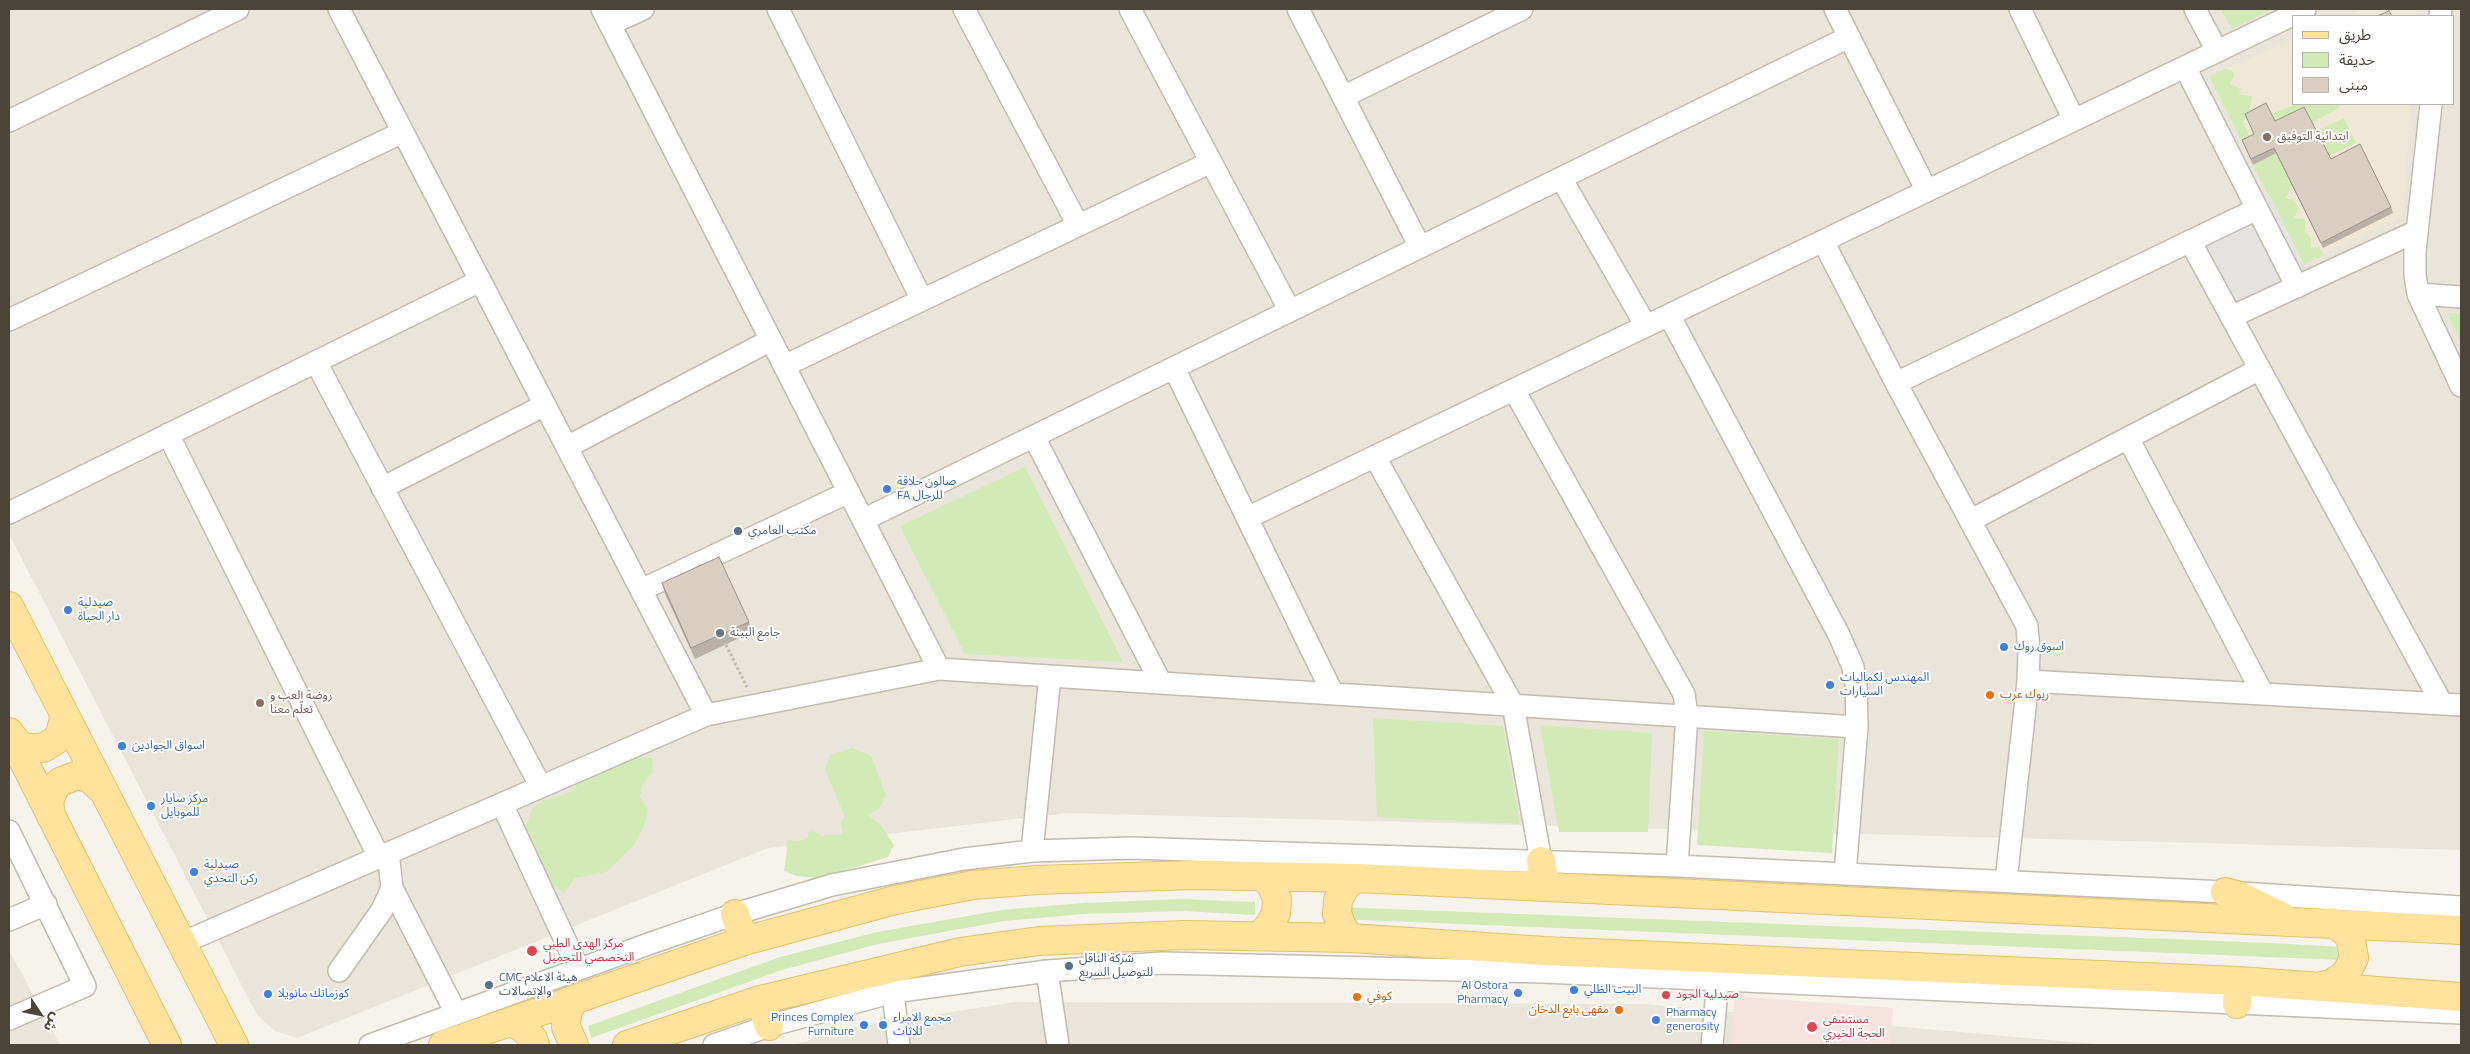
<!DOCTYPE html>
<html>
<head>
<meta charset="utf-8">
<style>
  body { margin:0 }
  #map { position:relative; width:2470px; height:1054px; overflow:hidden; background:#f6f3ec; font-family:"Titillium Web","Noto Sans Arabic",sans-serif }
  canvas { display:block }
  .frame { position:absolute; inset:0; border:10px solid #4b4439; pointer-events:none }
  .legend { position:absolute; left:2292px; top:15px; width:162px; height:90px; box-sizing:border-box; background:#fff; border:1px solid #b7b4b0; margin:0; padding:6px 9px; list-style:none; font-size:15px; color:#4b4439 }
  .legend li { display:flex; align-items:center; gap:10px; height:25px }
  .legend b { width:25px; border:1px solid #b7b4b0 }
  .north { position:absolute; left:15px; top:989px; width:50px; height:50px; -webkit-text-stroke:4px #fff; paint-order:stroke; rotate:124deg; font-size:14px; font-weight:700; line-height:20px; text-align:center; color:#4b4439 }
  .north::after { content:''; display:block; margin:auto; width:18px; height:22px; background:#4b4439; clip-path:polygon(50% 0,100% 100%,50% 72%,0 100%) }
</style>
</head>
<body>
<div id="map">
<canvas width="2470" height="1054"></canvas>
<div class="frame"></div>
<ul class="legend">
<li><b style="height:6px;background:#ffe39c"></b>طريق</li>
<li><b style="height:14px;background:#d2eab5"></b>حديقة</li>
<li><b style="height:14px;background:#d8cfc1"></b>مبنى</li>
</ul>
<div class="north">ش</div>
</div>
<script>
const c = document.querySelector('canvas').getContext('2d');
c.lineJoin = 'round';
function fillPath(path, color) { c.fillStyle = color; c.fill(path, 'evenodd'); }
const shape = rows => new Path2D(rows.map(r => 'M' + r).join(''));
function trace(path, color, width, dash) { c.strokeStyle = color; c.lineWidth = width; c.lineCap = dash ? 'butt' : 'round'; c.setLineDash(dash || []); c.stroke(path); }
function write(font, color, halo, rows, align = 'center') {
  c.font = font + ' "Titillium Web","Noto Sans Arabic",sans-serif'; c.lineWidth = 4; c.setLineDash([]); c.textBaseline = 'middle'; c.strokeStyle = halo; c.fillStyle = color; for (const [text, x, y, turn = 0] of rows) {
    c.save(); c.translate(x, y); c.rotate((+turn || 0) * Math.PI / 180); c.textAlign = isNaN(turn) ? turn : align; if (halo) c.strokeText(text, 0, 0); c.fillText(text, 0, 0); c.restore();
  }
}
const residential = shape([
  [9,9,2461,9,2461,850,1067,813,768,848,297,1038,275,1031,257,1015,9,534],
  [2294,16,2454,16,2454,104,2294,104],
  [9,950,60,1045,9,1045],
  [1015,1002,1643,1004,2107,1045,793,1045,851,1028]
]);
const education = shape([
  [2362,9,2417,9,2416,16,2345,16],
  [2294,39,2294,104,2411,104,2403,216,2304,264,2209,76]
]);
const medical = shape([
  [1735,996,1893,1008,1890,1045,1731,1045]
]);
const green = shape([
  [2221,9,2272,9,2232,29],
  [2225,69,2231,70,2234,75,2230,84,2241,89,2239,95,2252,96,2249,110,2243,122,2251,139,2244,146,2209,76],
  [2297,104,2338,104,2340,108,2311,123,2277,127,2271,114],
  [2344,118,2356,143,2298,171,2316,131],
  [2276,153,2292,185,2286,198,2293,200,2299,208,2294,218,2305,219,2305,232,2311,238,2311,247,2319,248,2324,255,2304,264,2253,165],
  [2447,313,2461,314,2461,342],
  [1025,467,1123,662,965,654,900,526],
  [1373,718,1503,726,1520,824,1377,817],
  [1540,725,1652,733,1648,832,1559,832],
  [1704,731,1839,739,1832,853,1697,845],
  [852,748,871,756,886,795,879,809,867,815,880,824,894,845,888,857,820,878,797,876,784,871,787,851,786,843,789,840,799,841,808,839,808,833,812,831,823,836,843,834,841,822,845,816,825,770,830,755],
  [638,757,652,757,653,771,642,786,640,797,648,810,644,827,634,845,606,872,575,878,564,893,552,884,526,827,532,808,543,801,571,792,578,782,621,762],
  [1183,899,1255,902,1255,915,1184,911,1084,914,1004,921,878,944,782,970,591,1038,588,1026,780,957,877,932,1002,910,1084,903],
  [1338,907,2271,943,2344,947,2343,960,1337,919]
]);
const parking = shape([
  [2269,194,2313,282,2226,324,2178,239]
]);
const path = shape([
  [726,645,747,687]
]);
const minor = shape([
  [339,9,706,715],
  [602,9,939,669],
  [778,9,922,300],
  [964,9,1078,225],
  [1130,9,1290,311],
  [1298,9,1420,247],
  [1835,9,1927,191],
  [2020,9,2074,120],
  [2195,9,2217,51],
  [2440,16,2441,9],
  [610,24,643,9],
  [2185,67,2297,287],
  [1343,97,1522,9],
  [2431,104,2415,251,2415,275,2418,294,2461,386],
  [9,121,238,9],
  [1561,178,1646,326],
  [1823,241,1896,383,2027,626,2029,652,2028,681,2006,881],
  [2190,241,2442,704],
  [2418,294,2461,297],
  [1669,315,1839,635,1853,667,1856,684,1857,727,1845,874],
  [2231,317,2417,231],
  [9,320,403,132],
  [316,362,541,787],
  [784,366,1211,162],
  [1174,368,1333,694],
  [1896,383,2257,209],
  [1514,390,1684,694,1687,715,1677,866],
  [168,434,379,857],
  [1034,437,1161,683],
  [2128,438,2263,694],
  [567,447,771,340],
  [1375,457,1513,705,1541,861],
  [382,488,545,405],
  [9,513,480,281],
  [1247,518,2305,9],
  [863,520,1849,37],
  [1971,520,2260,369],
  [641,590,849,492],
  [2028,681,2461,705],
  [502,804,578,968],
  [9,831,85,986,9,1019],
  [1032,851,1050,676],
  [392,888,456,1013],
  [9,920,46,904],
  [182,943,706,715,939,669,1857,727],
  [339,971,382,910,392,888,388,853],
  [1047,971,1058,1045],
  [893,992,899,1045],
  [370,1045,654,942,735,914,832,885,964,859,1032,851,1131,848,1677,866,2225,892,2461,907],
  [714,1045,769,1026,893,992,1047,971,1162,963,1543,972,2461,1013],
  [1712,1045,1718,980]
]);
const major = shape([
  [9,606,234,1045],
  [9,732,167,1045],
  [10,734,20,745,27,748,43,748,56,740,60,734,64,719,63,712],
  [51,816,49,801,55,787,60,782,75,776,82,776,90,779,101,789],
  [1541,861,1545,886],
  [2225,892,2240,896,2283,917],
  [735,914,744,941],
  [1260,935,1270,925,1276,913,1277,899,1272,886,1262,876],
  [1351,938,1342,927,1337,914,1338,900,1345,887,1355,878],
  [2322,986,2331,984,2346,974,2354,958,2351,940,2346,932,2331,922],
  [574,1000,567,1013,566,1027,574,1045],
  [760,1000,769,1026],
  [2237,1004,2238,981],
  [511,1022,523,1028,533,1039,535,1045],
  [443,1045,744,941,895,900,973,885,1037,880,1193,875,1355,878,2461,930],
  [627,1045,760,1000,960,952,1039,941,1184,935,1351,938,1544,951,2238,981,2461,997]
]);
const wall = shape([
  [2245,114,2275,121,2331,159,2391,207,2393,213,2323,248,2276,153,2253,165,2242,140,2254,134],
  [662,583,749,622,752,632,695,659,665,594]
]);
const building = shape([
  [2389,11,2392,16,2377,16,2389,11],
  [2266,103,2275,121,2304,107,2331,159,2360,144,2391,207,2321,243,2274,148,2251,159,2242,140,2254,134,2245,114,2266,103],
  [719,557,749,622,691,648,662,583,719,557]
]);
const markers = [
  [2267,137,5,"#8d6e63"],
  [887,489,5,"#3f7fe0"],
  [738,531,5,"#5c6f8a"],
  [68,610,5,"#3f7fe0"],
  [720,633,5,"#6b7280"],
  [2004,647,5,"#3f7fe0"],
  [1830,685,5,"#3f7fe0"],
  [1990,695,5,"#e8710a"],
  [260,703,5,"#8d6e63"],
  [122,746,5,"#3f7fe0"],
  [151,806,5,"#3f7fe0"],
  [194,872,5,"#3f7fe0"],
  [532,951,6,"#e0444e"],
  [1069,966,5,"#5c6f8a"],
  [489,985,5,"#5c6f8a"],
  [1574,990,5,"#3f7fe0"],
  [1518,993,5,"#3f7fe0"],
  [268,994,5,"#3f7fe0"],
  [1666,995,5,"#e0444e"],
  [1357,997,5,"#e8710a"],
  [1619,1010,5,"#e8710a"],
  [1656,1020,5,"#3f7fe0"],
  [864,1025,5,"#3f7fe0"],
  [883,1025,5,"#3f7fe0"],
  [1812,1027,6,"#e0444e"]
];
const educationNames = [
  ["ابتدائية التوفيق",2277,137],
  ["روضة إلعب و",270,696],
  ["تعلّم معنا",270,710]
];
const shopNames = [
  ["صالون حلاقة",897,482],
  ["FA للرجال",897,496],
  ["صيدلية",78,603],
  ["دار الحياة",78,617],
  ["اسوق روك",2014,647],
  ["المهندس لكماليات",1840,678],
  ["السيارات",1840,692],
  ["اسواق الجوادين",132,746],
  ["مركز سايار",161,799],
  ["للموبايل",161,813],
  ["صيدلية",204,865],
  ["ركن التحدي",204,879],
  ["Al Ostora",1508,986,"right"],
  ["Pharmacy",1508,1000,"right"],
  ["البيت الظلي",1584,990],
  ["كوزماتك مانويلا",278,994],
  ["Pharmacy",1666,1013],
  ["generosity",1666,1027],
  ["Princes Complex",854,1018,"right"],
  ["Furniture",854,1032,"right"],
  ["مجمع الامراء",893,1018],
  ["للاثاث",893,1032]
];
const serviceNames = [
  ["مكتب العامري",748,531],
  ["شركة الناقل",1079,959],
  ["للتوصيل السريع",1079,973],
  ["CMC هيئة الاعلام",499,978],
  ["والإتصالات",499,992]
];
const worshipNames = [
  ["جامع البينة",730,633]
];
const foodNames = [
  ["ريوك عرب",2000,695],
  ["كوفي",1367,997],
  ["مقهى بايع الدخان",1609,1010,"right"]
];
const healthNames = [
  ["مركز الهدى الطبي",543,944],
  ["التخصصي للتجميل",543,958],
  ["صيدليه الجود",1676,995],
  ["مستشفى",1823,1020],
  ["الحجة الخيري",1823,1034]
];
fillPath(residential, '#eae5da');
fillPath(education, '#efe8d6');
fillPath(medical, '#f6e3e0');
fillPath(green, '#d2eab5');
fillPath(parking, '#e5e3e0');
trace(minor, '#c2bbae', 24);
trace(major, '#e6c16a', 30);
trace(path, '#c4b79f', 3, [2.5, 2.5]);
trace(minor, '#fff', 21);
trace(major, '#ffe39c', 28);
fillPath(wall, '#bab2a6');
fillPath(building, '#d8cfc1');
trace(building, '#979187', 1);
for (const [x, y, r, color] of markers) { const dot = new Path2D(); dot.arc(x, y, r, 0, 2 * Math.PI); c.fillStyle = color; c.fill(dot); trace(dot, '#fff', 2); }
write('12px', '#785e54', '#fff', educationNames, 'left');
write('12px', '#366cbe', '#fff', shopNames, 'left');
write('12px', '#4e5e75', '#fff', serviceNames, 'left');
write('12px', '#5b616d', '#fff', worshipNames, 'left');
write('12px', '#c56008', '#fff', foodNames, 'left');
write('12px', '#be3a42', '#fff', healthNames, 'left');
</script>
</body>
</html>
